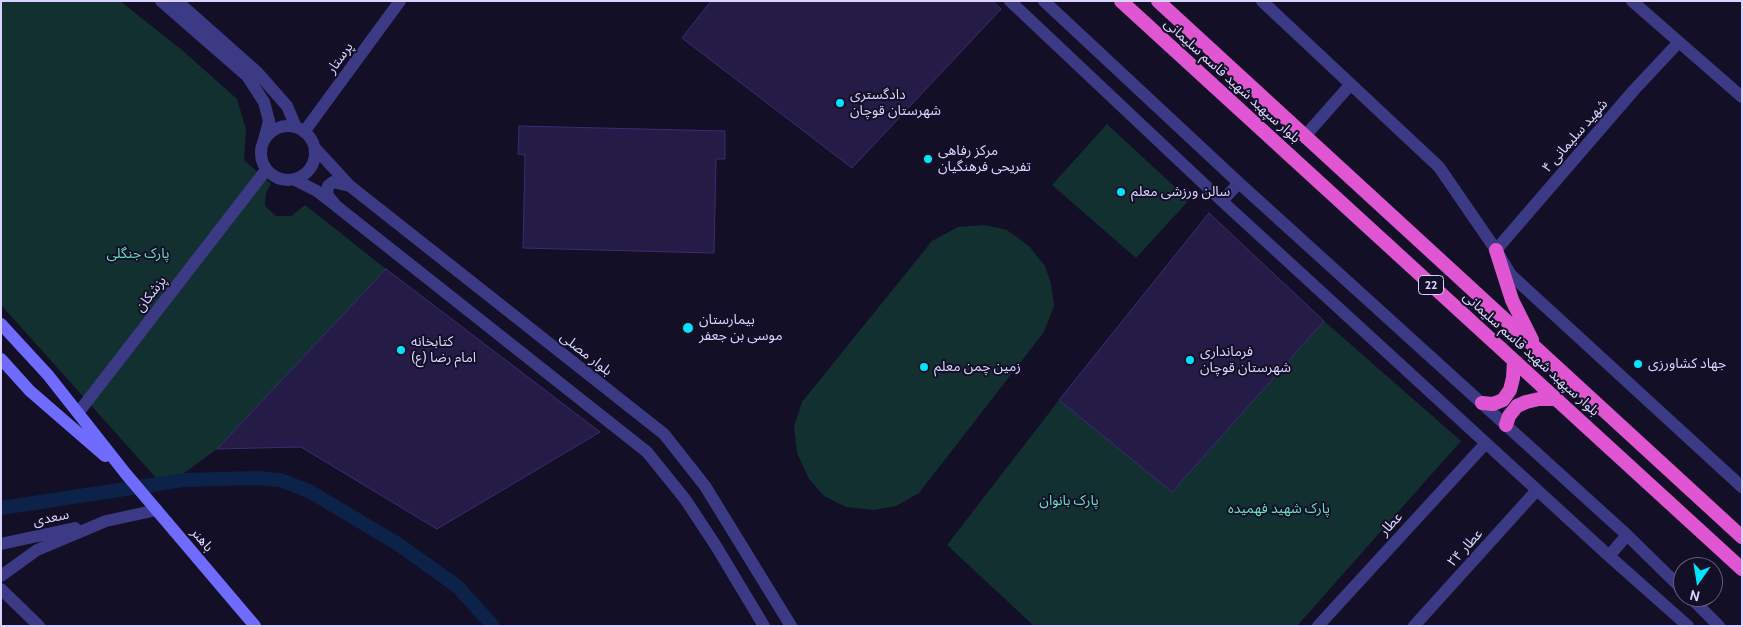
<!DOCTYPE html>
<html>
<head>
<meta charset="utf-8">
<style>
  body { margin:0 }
  #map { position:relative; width:1743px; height:627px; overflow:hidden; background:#130f26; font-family:Cabin,sans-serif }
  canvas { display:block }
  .frame { position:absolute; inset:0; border:2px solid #d9d4ff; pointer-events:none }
  .north { position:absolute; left:1673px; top:557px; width:50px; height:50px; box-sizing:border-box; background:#130f26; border:1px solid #625e7d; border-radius:50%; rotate:193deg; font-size:14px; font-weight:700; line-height:20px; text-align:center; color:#d9d4ff }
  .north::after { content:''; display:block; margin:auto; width:18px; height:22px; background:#00e5ff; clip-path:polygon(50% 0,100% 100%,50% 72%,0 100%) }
</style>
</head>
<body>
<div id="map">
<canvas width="1743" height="627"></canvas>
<div class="frame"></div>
<div class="north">N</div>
</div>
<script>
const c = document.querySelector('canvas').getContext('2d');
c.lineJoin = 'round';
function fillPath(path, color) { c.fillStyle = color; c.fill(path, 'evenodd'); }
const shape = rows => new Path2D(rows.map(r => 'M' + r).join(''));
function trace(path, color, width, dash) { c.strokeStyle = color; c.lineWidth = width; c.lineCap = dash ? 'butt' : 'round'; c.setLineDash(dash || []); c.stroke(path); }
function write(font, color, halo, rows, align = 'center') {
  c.font = font + ' Cabin,"Noto Sans Arabic",sans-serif'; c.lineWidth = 4; c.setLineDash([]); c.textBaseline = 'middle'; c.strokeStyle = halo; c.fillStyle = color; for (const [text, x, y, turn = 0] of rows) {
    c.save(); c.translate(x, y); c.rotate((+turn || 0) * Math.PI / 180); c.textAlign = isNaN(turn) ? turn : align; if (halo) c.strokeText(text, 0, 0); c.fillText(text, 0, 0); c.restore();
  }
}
const green = shape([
  [1,1,120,1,182,50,237,99,246,129,244,160,271,184,266,193,265,206,276,216,291,216,305,205,386,269,217,449,183,474,158,480,1,305],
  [1107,124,1189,200,1136,258,1052,185],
  [985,225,1007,230,1029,246,1045,266,1051,284,1054,306,1044,332,919,493,896,506,874,510,846,507,824,496,809,479,797,453,794,427,802,402,932,241,958,227],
  [1324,321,1461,441,1297,626,1034,626,947,545,1059,400,1172,492]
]);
const canal = shape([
  [1,508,184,480,257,478,280,480,309,491,398,544,457,586,493,626]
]);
const building = shape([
  [711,1,992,1,1001,9,852,168,682,38,711,1],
  [519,126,725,131,725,159,716,159,714,253,523,248,525,155,518,154,519,126],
  [1209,213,1324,321,1172,492,1059,400,1209,213],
  [386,269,600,432,437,529,301,447,217,449,386,269]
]);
const minor = shape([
  [1010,1,1222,201,1609,556,1688,626],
  [1044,1,1239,183,1627,535,1683,590],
  [1262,1,1439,167,1496,250,1511,275,1742,487],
  [1632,1,1742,97],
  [1305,136,1351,84],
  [1222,201,1239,183],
  [1496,250,1634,90,1679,42],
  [78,413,266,170],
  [1,544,75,528],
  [1609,556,1627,535],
  [1,576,37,550,106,521,157,510],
  [1,589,39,626],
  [1690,597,1719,626],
  [1318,626,1486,443],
  [1414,626,1537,490]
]);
const tertiary = shape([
  [161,1,247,76,264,102,269,121,264,140],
  [177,1,257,72,287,106,296,127],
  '261 153a27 27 0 1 1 54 0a27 27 0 1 1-54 0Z',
  [304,132,400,1],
  [315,148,350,186,664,434,705,486,791,626],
  [295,180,317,191,335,205,647,452,685,499,716,546,764,626],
  [334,203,327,195,328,186,333,182,350,186]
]);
const secondary = shape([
  [1,324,48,375,126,474,255,626],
  [1,359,30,391,105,456]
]);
const trunk = shape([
  [1121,1,1742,569],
  [1158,1,1742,537],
  [1496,250,1512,300,1532,340],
  [1482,403,1493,404,1503,400,1510,390,1513,378,1514,361],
  [1506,425,1509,416,1517,406,1526,402,1539,399,1557,399]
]);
const markers = [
  [840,103,5,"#00e5ff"],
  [928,159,5,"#00e5ff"],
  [1121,192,5,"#00e5ff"],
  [688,328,6,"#00e5ff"],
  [401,350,5,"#00e5ff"],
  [1190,360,5,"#00e5ff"],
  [1638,364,5,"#00e5ff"],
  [924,367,5,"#00e5ff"]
];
const shields = [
  [1431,285,25]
];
const shieldNames = [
  ["22",1431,285]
];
const streetNames = [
  ["پرستار",340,58,-54],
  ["بلوار سپهبد شهید قاسم سلیمانی",1232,81,42],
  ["شهید سلیمانی ۴",1575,136,-49],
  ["پزشکان",151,294,-52],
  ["بلوار مصلی",586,354,38],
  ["بلوار سپهبد شهید قاسم سلیمانی",1531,354,42],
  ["سعدی",51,518,-12],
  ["عطار",1391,524,-47],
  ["باهنر",202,540,50],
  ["عطار ۲۴",1465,548,-48]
];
const poiNames = [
  ["دادگستری",850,95],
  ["شهرستان قوچان",850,111],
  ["مرکز رفاهی",938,151],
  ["تفریحی فرهنگیان",938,167],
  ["سالن ورزشی معلم",1131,192],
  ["بیمارستان",699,320],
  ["موسی بن جعفر",699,336],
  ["کتابخانه",411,342],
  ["امام رضا (ع)",411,358],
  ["فرمانداری",1200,352],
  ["شهرستان قوچان",1200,368],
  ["جهاد کشاورزی",1648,364],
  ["زمین چمن معلم",934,367]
];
const parkNames = [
  ["پارک جنگلی",138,254],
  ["پارک بانوان",1069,501],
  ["پارک شهید فهمیده",1279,509]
];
fillPath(green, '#12302f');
trace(canal, '#0c2248', 14);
fillPath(building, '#241b47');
trace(building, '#3b2d73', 1);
trace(minor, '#3d3a85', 12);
trace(tertiary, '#3d3a85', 12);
trace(secondary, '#6f6bff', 12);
trace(trunk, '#e055d1', 14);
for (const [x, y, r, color] of markers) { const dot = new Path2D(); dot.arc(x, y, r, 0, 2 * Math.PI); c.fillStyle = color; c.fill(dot); trace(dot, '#130f26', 2); }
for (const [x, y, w] of shields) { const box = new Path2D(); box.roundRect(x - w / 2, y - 9.5, w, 19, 4); c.fillStyle = '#130f26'; c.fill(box); trace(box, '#d9d4ff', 1); }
write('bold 12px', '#d9d4ff', null, shieldNames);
write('14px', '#d9d4ff', '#130f26', streetNames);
write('14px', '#d9d4ff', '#130f26', poiNames, 'left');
write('14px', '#5fe0c0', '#130f26', parkNames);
</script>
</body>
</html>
